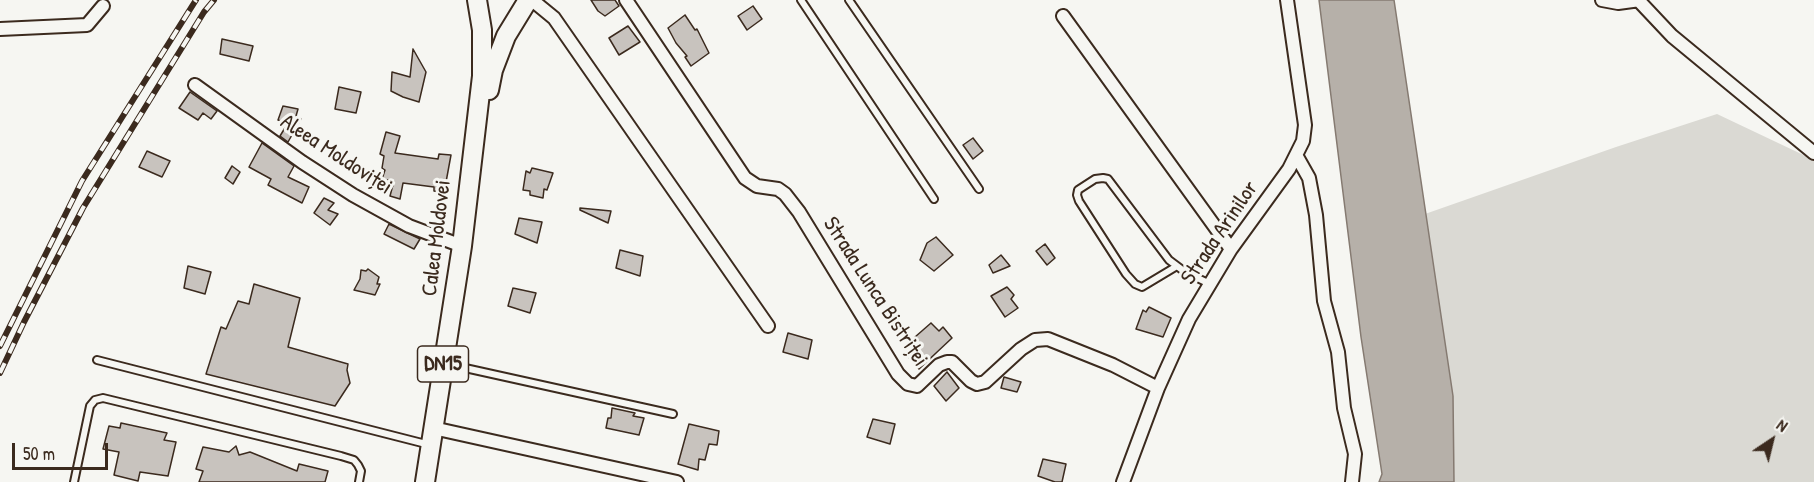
<!DOCTYPE html>
<html>
<head>
<meta charset="utf-8">
<style>
  body { margin:0 }
  #map { position:relative; width:1814px; height:482px; overflow:hidden; background:#f6f6f2; font-family:"Patrick Hand",sans-serif }
  canvas { display:block }
  .north { position:absolute; left:1742px; top:410px; width:60px; height:60px; -webkit-text-stroke:4px #f6f6f2; paint-order:stroke; rotate:35deg; font-size:16px; font-weight:700; line-height:24px; text-align:center; color:#3b2a1e }
  .north::after { content:''; display:block; margin:auto; width:21px; height:27px; background:#3b2a1e; clip-path:polygon(50% 0,100% 100%,50% 72%,0 100%) }
  .scale { position:absolute; left:12px; top:443px; width:96px; height:27px; box-sizing:border-box; border:3px solid #3b2a1e; border-top:0; padding-left:8px; font-size:18px; line-height:21px; white-space:nowrap; color:#3b2a1e; -webkit-text-stroke:4px #f6f6f2; paint-order:stroke }
</style>
</head>
<body>
<div id="map">
<canvas width="1814" height="482"></canvas>
<div class="north">N</div>
<div class="scale">50 m</div>
</div>
<script>
const c = document.querySelector('canvas').getContext('2d');
c.lineJoin = 'round';
function fillPath(path, color) { c.fillStyle = color; c.fill(path, 'evenodd'); }
const shape = rows => new Path2D(rows.map(r => 'M' + r).join(''));
function trace(path, color, width, dash) { c.strokeStyle = color; c.lineWidth = width; c.lineCap = dash ? 'butt' : 'round'; c.setLineDash(dash || []); c.stroke(path); }
function write(font, color, halo, rows, align = 'center') {
  c.font = font + ' "Patrick Hand",sans-serif'; c.lineWidth = 6; c.setLineDash([]); c.textBaseline = 'middle'; c.strokeStyle = halo; c.fillStyle = color; for (const [text, x, y, turn = 0] of rows) {
    c.save(); c.translate(x, y); c.rotate((+turn || 0) * Math.PI / 180); c.textAlign = isNaN(turn) ? turn : align; if (halo) c.strokeText(text, 0, 0); c.fillText(text, 0, 0); c.restore();
  }
}
const green = shape([
  [1717,114,1814,160,1814,482,1454,482,1453,396,1425,214,1616,147]
]);
const water = shape([
  [1319,0,1394,0,1453,396,1454,482,1379,482,1382,474,1361,337,1319,0]
]);
const building = shape([
  [591,0,615,0,619,6,605,16,598,11,591,0],
  [753,6,762,19,747,30,738,16,753,6],
  [685,15,695,30,697,29,709,53,691,66,685,57,687,56,676,43,668,28,685,15],
  [628,26,640,42,619,55,609,38,628,26],
  [222,39,253,46,249,61,220,54,222,39],
  [413,49,426,72,419,102,403,97,391,91,392,72,410,77,413,49],
  [339,87,361,92,356,113,335,109,339,87],
  [190,92,217,111,211,119,203,113,198,120,179,108,190,92],
  [283,106,298,109,296,116,301,119,288,142,280,136,288,123,278,120,283,106],
  [386,132,400,136,395,153,438,159,439,154,451,155,444,193,434,191,434,187,403,183,400,199,390,196,394,181,382,179,385,170,382,168,384,156,380,154,386,132],
  [973,138,983,151,973,159,963,145,973,138],
  [262,143,294,166,288,177,309,187,302,203,268,185,271,179,249,167,262,143],
  [147,151,170,161,162,177,139,167,147,151],
  [232,166,240,172,233,184,225,178,232,166],
  [532,168,553,173,547,190,544,189,543,198,530,195,530,191,523,190,526,171,530,173,532,168],
  [324,198,334,203,328,210,338,214,330,225,314,213,324,198],
  [580,208,611,211,608,223,580,210,580,208],
  [519,218,542,222,537,243,515,234,519,218],
  [389,224,420,239,414,249,384,234,389,224],
  [936,237,953,255,934,271,920,260,927,243,936,237],
  [1045,244,1055,258,1047,265,1036,251,1045,244],
  [620,250,643,256,640,276,616,268,620,250],
  [1001,255,1010,266,993,273,989,265,1001,255],
  [188,266,211,272,205,294,184,288,188,266],
  [368,269,379,277,377,284,380,284,375,295,354,290,360,279,361,270,366,271,368,269],
  [254,284,300,298,288,347,348,364,347,370,350,383,335,406,206,374,221,327,226,329,238,301,249,304,254,284],
  [1007,287,1014,295,1011,299,1018,308,1005,317,991,296,1007,287],
  [513,288,536,293,530,313,508,306,513,288],
  [1149,307,1171,318,1163,337,1136,329,1143,310,1146,312,1149,307],
  [931,323,939,331,943,327,952,338,919,369,904,352,916,340,915,337,931,323],
  [788,333,812,340,808,359,783,352,788,333],
  [947,372,959,388,946,401,934,386,947,372],
  [1004,377,1021,382,1017,392,1001,388,1004,377],
  [612,408,635,413,633,416,644,418,639,435,606,428,608,418,611,418,612,408],
  [873,419,895,424,890,444,867,437,873,419],
  [121,423,167,433,164,440,176,442,168,476,140,472,138,481,114,475,119,452,103,449,109,426,120,428,121,423],
  [689,424,719,431,717,445,709,444,705,460,699,459,698,470,678,464,689,424],
  [236,446,239,455,250,452,297,471,299,464,328,471,325,482,199,482,203,471,196,469,203,447,229,452,236,446],
  [1043,459,1066,464,1062,482,1055,482,1038,476,1043,459]
]);
const lane = shape([
  [801,0,934,199],
  [849,0,979,189],
  [1177,266,1142,287,1135,284,1126,274,1079,201,1077,195,1078,190,1095,179,1103,178,1108,179,1169,260,1185,272,1210,284],
  [97,360,430,445],
  [447,364,673,414],
  [74,482,90,406,95,400,103,398,341,456,354,460,358,465,361,471,359,482]
]);
const street = shape([
  [530,0,537,4,554,18,768,326],
  [626,0,745,178,757,186,778,189,785,194,799,212,898,374,908,384,917,386,939,365,947,362,952,362,971,381,977,384,985,382,1021,349,1035,340,1048,339,1113,365,1158,388],
  [1602,0,1618,3,1640,0],
  [1639,1,1672,36,1814,153],
  [1063,16,1231,249],
  [0,29,87,25,103,6],
  [195,85,302,162,353,195,409,226,462,246],
  [1296,155,1309,178,1316,215,1324,301,1338,352,1344,408,1355,454,1352,482],
  [433,428,677,482],
  [1123,482,1158,388,1189,319,1231,249,1289,169,1303,141,1305,125,1287,0]
]);
const primary = shape([
  [489,90,493,70,506,36,528,0],
  [425,482,462,246,482,76,482,30,477,0]
]);
const rail = shape([
  [0,346,82,181,196,0],
  [0,373,24,322,83,208,204,12,214,0]
]);
const shields = [
  [443,364,51]
];
const shieldNames = [
  ["DN15",443,364]
];
const streetNames = [
  ["Aleea Moldoviței",336,155,33],
  ["Strada Arinilor",1220,233,-56],
  ["Calea Moldovei",437,238,-83],
  ["Strada Lunca Bistriței",875,292,57]
];
fillPath(green, '#dad9d3');
fillPath(water, '#b6b0a9');
trace(water, '#857a71', 1.5);
fillPath(building, '#c8c3be');
trace(building, '#3b2a1e', 1.5);
trace(lane, '#3b2a1e', 10);
trace(street, '#3b2a1e', 16);
trace(primary, '#3b2a1e', 22);
trace(lane, '#f6f6f2', 6);
trace(street, '#f6f6f2', 12);
trace(primary, '#f6f6f2', 18);
trace(rail, '#3b2a1e', 6);
trace(rail, '#f6f6f2', 4, [11]);
for (const [x, y, w] of shields) { const box = new Path2D(); box.roundRect(x - w / 2, y - 18, w, 36, 4.5); c.fillStyle = '#f6f6f2'; c.fill(box); trace(box, '#3b2a1e', 1.5); }
write('bold 21px', '#3b2a1e', null, shieldNames);
write('22px', '#3b2a1e', '#f6f6f2', streetNames);
</script>
</body>
</html>
